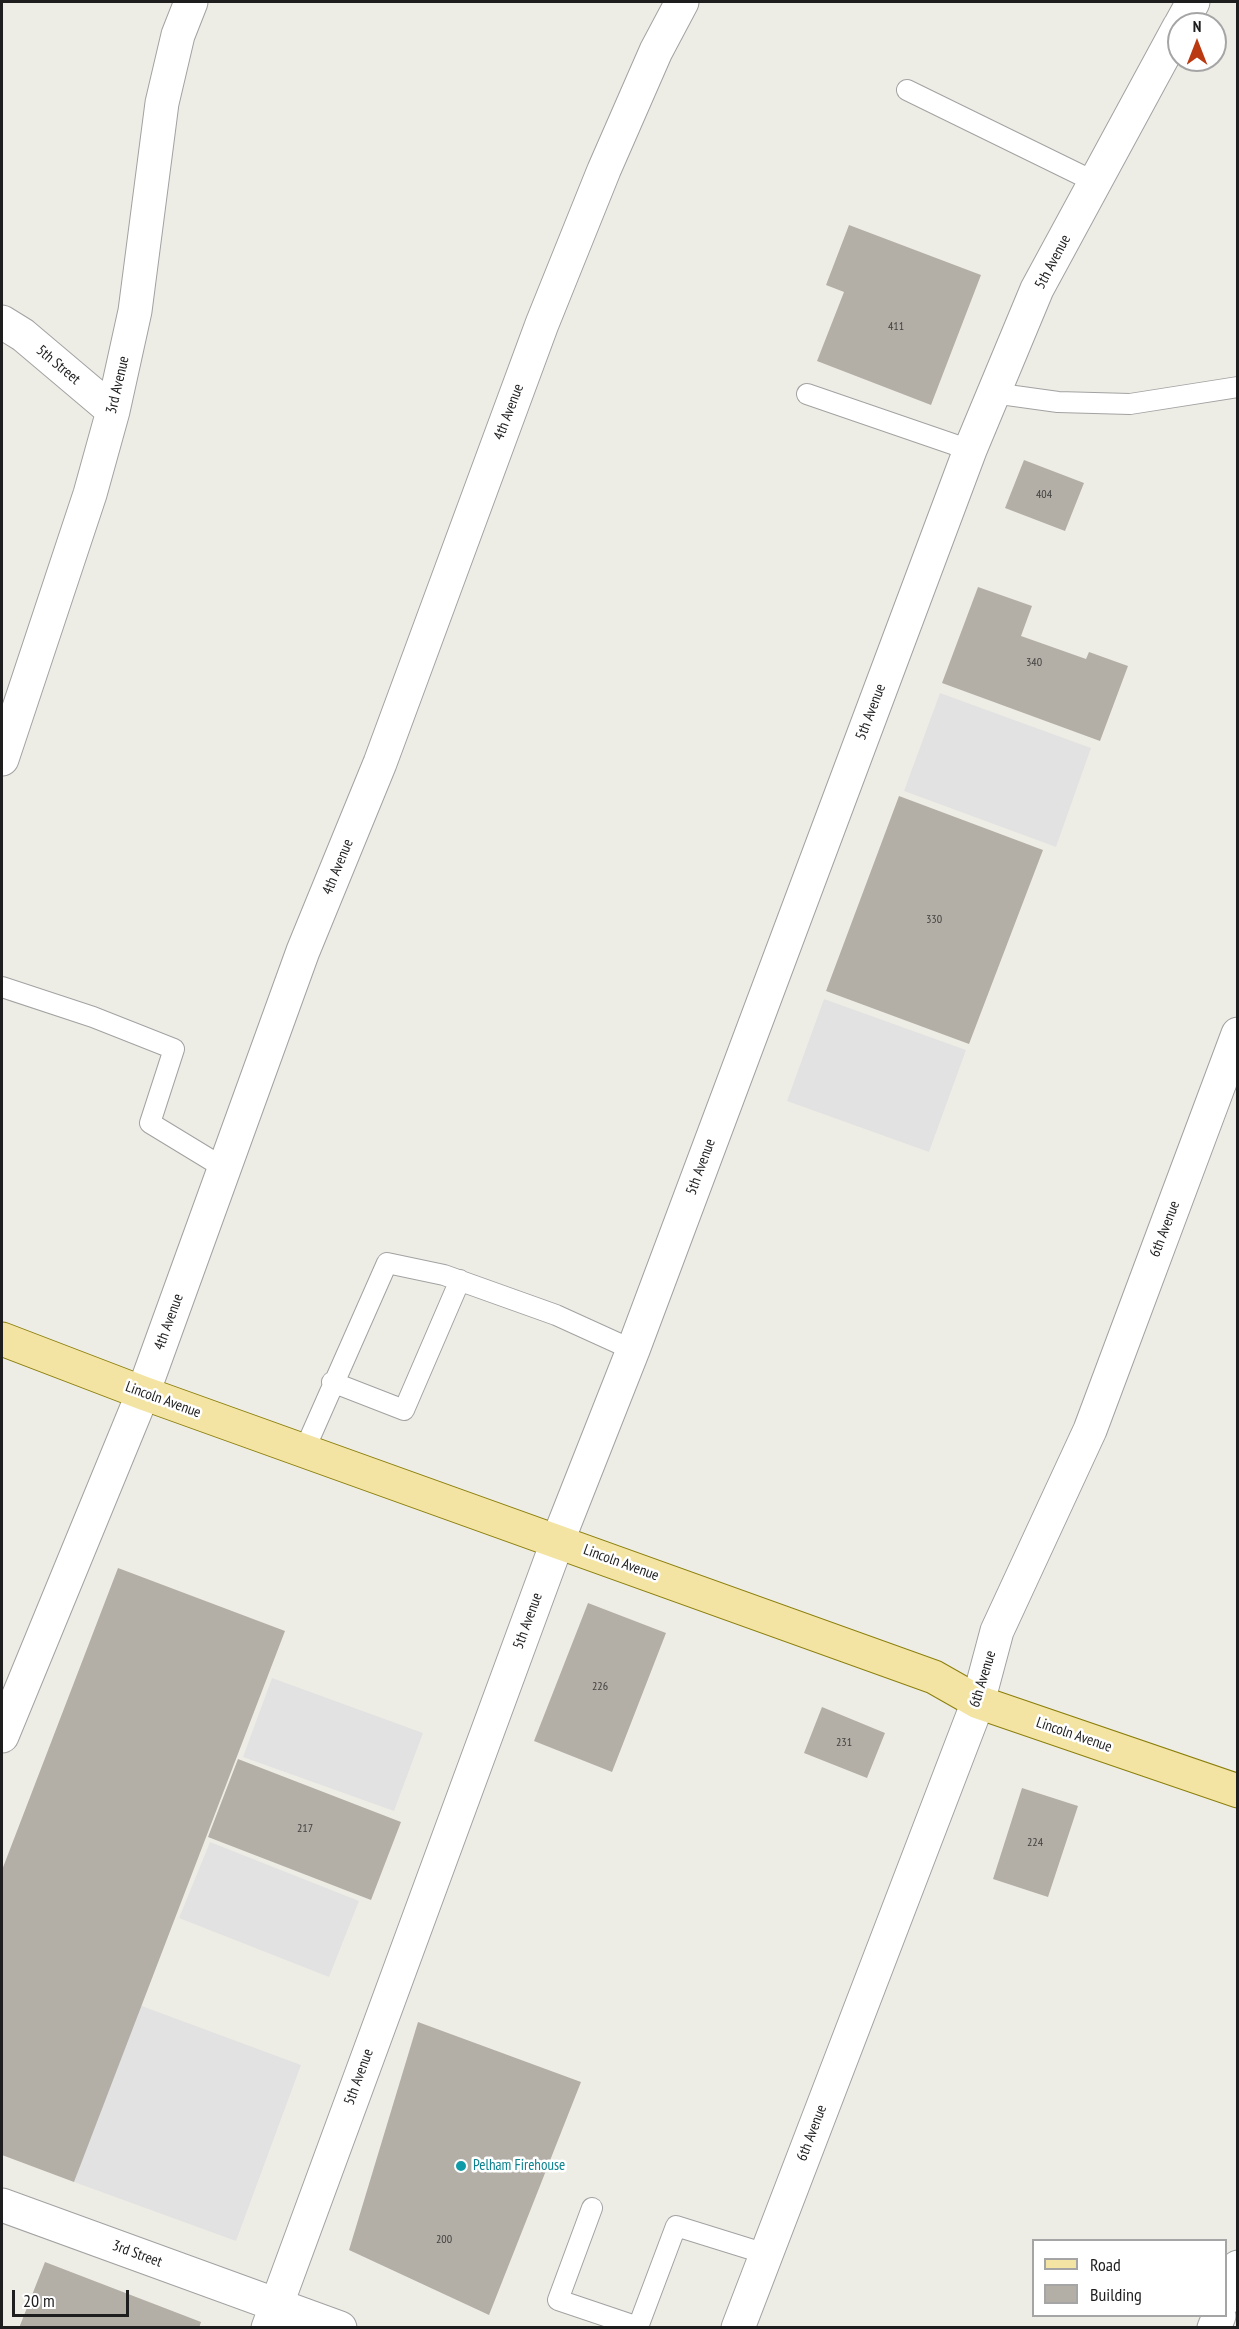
<!DOCTYPE html>
<html>
<head>
<meta charset="utf-8">
<style>
  body { margin:0 }
  #map { position:relative; width:1239px; height:2329px; overflow:hidden; background:#eeede5; font-family:"PT Sans Narrow",sans-serif }
  canvas { display:block }
  .frame { position:absolute; inset:0; border:3px solid #1e1e1e; pointer-events:none }
  .legend { position:absolute; left:1032px; top:2239px; width:195px; height:78px; box-sizing:border-box; background:#fff; border:2px solid #a5a5a5; margin:0; padding:8px 10px; list-style:none; font-size:18px; color:#1e1e1e }
  .legend li { display:flex; align-items:center; gap:12px; height:30px }
  .legend b { width:30px; border:2px solid #a5a5a5 }
  .north { position:absolute; left:1167px; top:12px; width:60px; height:60px; box-sizing:border-box; background:#fff; border:2px solid #a5a5a5; border-radius:50%; rotate:0deg; font-size:16px; font-weight:700; line-height:24px; text-align:center; color:#1e1e1e }
  .north::after { content:''; display:block; margin:auto; width:21px; height:27px; background:#bb3911; clip-path:polygon(50% 0,100% 100%,50% 72%,0 100%) }
  .scale { position:absolute; left:12px; top:2290px; width:117px; height:27px; box-sizing:border-box; border:3px solid #1e1e1e; border-top:0; padding-left:8px; font-size:18px; line-height:21px; white-space:nowrap; color:#1e1e1e; -webkit-text-stroke:4px #fff; paint-order:stroke }
</style>
</head>
<body>
<div id="map">
<canvas width="1239" height="2329"></canvas>
<div class="frame"></div>
<ul class="legend">
<li><b style="height:8px;background:#f4e4a4"></b>Road</li>
<li><b style="height:16px;background:#b3afa7"></b>Building</li>
</ul>
<div class="north">N</div>
<div class="scale">20 m</div>
</div>
<script>
const c = document.querySelector('canvas').getContext('2d');
c.lineJoin = 'round';
function fillPath(path, color) { c.fillStyle = color; c.fill(path, 'evenodd'); }
const shape = rows => new Path2D(rows.map(r => 'M' + r).join(''));
function trace(path, color, width, dash) { c.strokeStyle = color; c.lineWidth = width; c.lineCap = dash ? 'butt' : 'round'; c.setLineDash(dash || []); c.stroke(path); }
function write(font, color, halo, rows, align = 'center') {
  c.font = font + ' "PT Sans Narrow",sans-serif'; c.lineWidth = 5; c.setLineDash([]); c.textBaseline = 'middle'; c.strokeStyle = halo; c.fillStyle = color; for (const [text, x, y, turn = 0] of rows) {
    c.save(); c.translate(x, y); c.rotate((+turn || 0) * Math.PI / 180); c.textAlign = isNaN(turn) ? turn : align; if (halo) c.strokeText(text, 0, 0); c.fillText(text, 0, 0); c.restore();
  }
}
const parking = shape([
  [940,693,1091,748,1056,847,904,791],
  [824,999,966,1050,929,1152,787,1101],
  [272,1678,423,1733,394,1811,243,1757],
  [210,1842,359,1901,329,1977,179,1918],
  [139,2005,301,2065,236,2241,74,2182]
]);
const building = shape([
  [849,225,981,275,931,405,817,361,844,292,826,285],
  [1024,460,1084,483,1065,531,1005,508],
  [978,587,1032,606,1021,636,1086,659,1089,652,1128,666,1100,741,942,683],
  [899,796,1043,850,969,1044,826,991],
  [118,1568,285,1631,74,2182,2,2155,2,1870],
  [588,1603,666,1633,612,1772,534,1741],
  [822,1707,885,1733,867,1778,804,1753],
  [238,1759,401,1822,371,1900,208,1837],
  [1022,1788,1078,1806,1048,1897,993,1879],
  [418,2022,581,2082,489,2315,349,2250],
  [45,2262,201,2322,199,2328,19,2328]
]);
const service = shape([
  [907,90,1095,182],
  [993,393,1058,402,1130,404,1238,387],
  [807,394,970,450],
  [2,987,93,1017,174,1049,150,1123,224,1168],
  [332,1382,404,1410,460,1280],
  [304,1451,387,1263,444,1275,556,1315,633,1350],
  [592,2208,558,2300,638,2327,676,2226,766,2254]
]);
const minor = shape([
  [2,322,23,335,113,411],
  [2,759,90,494,113,411,135,311,162,103,178,35,191,2],
  [2,1736,143,1393,303,951,380,763,542,324,604,170,656,51,682,2],
  [2,2205,340,2328],
  [1226,2298,1238,2267],
  [738,2328,978,1702,997,1631,1090,1430,1238,1034],
  [1214,2328,1219,2316]
]);
const tertiary = shape([
  [1181,24,1193,2],
  [268,2328,558,1540,633,1350,970,450,1037,289,1179,27]
]);
const primary = shape([
  [2,1339,143,1393,934,1677,978,1702,1238,1791]
]);
const markers = [
  [461,2166,6,"#0f9aa8"]
];
const numberNames = [
  ["411",896,327],
  ["404",1044,495],
  ["340",1034,663],
  ["330",934,920],
  ["226",600,1687],
  ["231",844,1743],
  ["217",305,1829],
  ["224",1035,1843],
  ["200",444,2240]
];
const streetNames = [
  ["5th Avenue",1053,262,-62],
  ["5th Street",58,365,40],
  ["3rd Avenue",118,385,-77],
  ["4th Avenue",509,412,-69],
  ["5th Avenue",871,712,-69],
  ["4th Avenue",338,867,-68],
  ["5th Avenue",701,1167,-70],
  ["6th Avenue",1165,1229,-69],
  ["4th Avenue",169,1322,-70],
  ["Lincoln Avenue",163,1400,20],
  ["Lincoln Avenue",621,1563,20],
  ["5th Avenue",528,1621,-70],
  ["6th Avenue",983,1679,-73],
  ["Lincoln Avenue",1074,1735,19],
  ["5th Avenue",359,2077,-70],
  ["6th Avenue",812,2133,-69],
  ["3rd Street",137,2254,20]
];
const cultureNames = [
  ["Pelham Firehouse",473,2166]
];
fillPath(parking, '#e2e2e2');
fillPath(building, '#b3afa7');
trace(service, '#a2a2a2', 22);
trace(minor, '#a2a2a2', 35);
trace(tertiary, '#a2a2a2', 35);
trace(primary, '#8b7f0c', 35);
trace(service, '#fff', 20);
trace(minor, '#fff', 33);
trace(tertiary, '#fff', 33);
trace(primary, '#f4e4a4', 33);
for (const [x, y, r, color] of markers) { const dot = new Path2D(); dot.arc(x, y, r, 0, 2 * Math.PI); c.fillStyle = color; c.fill(dot); trace(dot, '#fff', 2); }
write('12px', '#434240', null, numberNames);
write('15px', '#1e1e1e', '#fff', streetNames);
write('15px', '#0d838f', '#fff', cultureNames, 'left');
</script>
</body>
</html>
